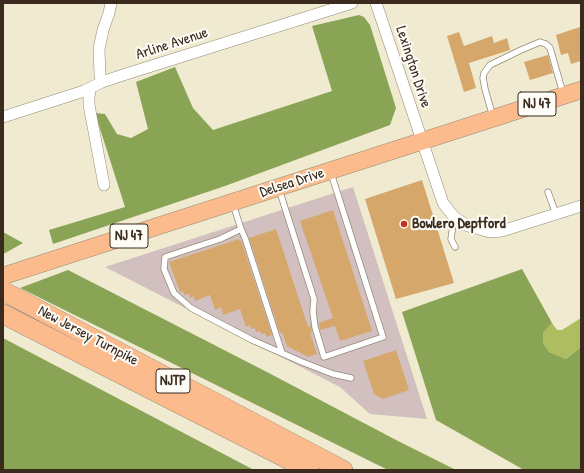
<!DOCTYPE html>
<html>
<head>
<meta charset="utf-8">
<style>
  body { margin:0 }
  #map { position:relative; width:584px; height:473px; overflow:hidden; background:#efead0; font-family:"Patrick Hand",sans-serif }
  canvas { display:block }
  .frame { position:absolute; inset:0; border:4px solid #3b2a1e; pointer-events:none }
</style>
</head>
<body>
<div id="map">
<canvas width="584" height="473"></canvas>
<div class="frame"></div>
</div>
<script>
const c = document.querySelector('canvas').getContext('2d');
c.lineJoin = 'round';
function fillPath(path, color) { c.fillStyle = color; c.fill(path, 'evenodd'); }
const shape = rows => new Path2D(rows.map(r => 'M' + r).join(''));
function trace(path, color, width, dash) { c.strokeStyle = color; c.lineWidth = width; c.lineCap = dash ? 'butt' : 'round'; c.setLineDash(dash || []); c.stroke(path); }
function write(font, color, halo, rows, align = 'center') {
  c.font = font + ' "Patrick Hand",sans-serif'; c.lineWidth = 4; c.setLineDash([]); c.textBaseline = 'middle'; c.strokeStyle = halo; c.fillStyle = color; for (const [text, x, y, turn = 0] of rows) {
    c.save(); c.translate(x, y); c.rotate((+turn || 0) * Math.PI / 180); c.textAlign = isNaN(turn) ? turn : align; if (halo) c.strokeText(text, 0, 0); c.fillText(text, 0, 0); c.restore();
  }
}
const industrial = shape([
  [353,187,427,419,370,414,340,387,105,267]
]);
const green = shape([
  [581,318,581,347,566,359,549,352,543,343,543,333,552,323,557,330,562,330]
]);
const forest = shape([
  [359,15,364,17,370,25,396,108,390,125,225,186,53,244,49,230,125,207,95,113,105,114,117,134,131,138,148,129,136,82,175,67,193,108,213,130,332,91,312,26],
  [3,232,23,243,7,252,3,254],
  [522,269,552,323,543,333,543,343,549,352,566,359,581,347,581,470,524,470,436,420,402,312],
  [68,270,265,371,398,441,456,470,388,470,20,288],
  [3,338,254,470,3,470]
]);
const building = shape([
  [580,27,581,31,581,61,571,64,568,53,561,55,556,35],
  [459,32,464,46,492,36,494,43,507,38,510,50,469,63,476,88,464,92,447,36],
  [548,55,553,73,530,80,524,62],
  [422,180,454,283,396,299,365,199],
  [333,210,372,331,340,341,335,326,320,330,319,323,333,318,300,221],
  [276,229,308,327,311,326,312,332,310,333,317,354,308,357,287,346,282,332,280,333,249,238],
  [239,239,240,241,241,240,272,335,267,337,265,333,261,334,260,331,256,332,255,328,251,329,250,325,246,327,240,309,223,315,221,307,215,310,210,295,195,301,194,296,190,298,189,294,184,295,183,291,180,292,169,262],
  [396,350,409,390,383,399,374,394,363,361]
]);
const lane = shape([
  [493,117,485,89,483,78,484,73,490,65,521,50,540,42,546,44,550,48,563,93],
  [279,189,314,299,313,312,315,327,324,357,383,337,331,173],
  [548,192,556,214],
  [233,204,241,229,220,239,165,257,164,269,174,293,191,308,252,340,302,362,333,374,351,378],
  [454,217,451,239,455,247],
  [241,229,245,238,282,353]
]);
const street = shape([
  [376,3,443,203,454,217,468,226,490,232,502,231,581,206],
  [102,82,100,75,99,49,103,30,109,13,111,3],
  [90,88,89,98,89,105,104,185],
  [3,117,84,91,102,82,123,75,352,3]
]);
const primary = shape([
  [3,276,581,90]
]);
const highway = shape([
  [3,291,343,470],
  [3,314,309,470]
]);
const markers = [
  [404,224,4,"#c8321e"]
];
const shields = [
  [537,104,38],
  [129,236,38],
  [173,381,34]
];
const shieldNames = [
  ["NJ 47",537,104],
  ["NJ 47",129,236],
  ["NJTP",173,381]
];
const streetNames = [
  ["Arline Avenue",172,44,-18],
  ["Lexington Drive",413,67,72],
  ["Delsea Drive",292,183,-18],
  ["New Jersey Turnpike",88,336,28]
];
const poiNames = [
  ["Bowlero Deptford",412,224]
];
fillPath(industrial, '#d2bfbf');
fillPath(green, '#aebd5f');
fillPath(forest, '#8aa456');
fillPath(building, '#d5a76b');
trace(lane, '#958a77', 7);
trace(street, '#958a77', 12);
trace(primary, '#958a77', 18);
trace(highway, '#958a77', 20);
trace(lane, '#fff', 5.5);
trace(street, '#fff', 11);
trace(primary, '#fbbb8c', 17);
trace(highway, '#fbbb8c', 19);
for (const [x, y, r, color] of markers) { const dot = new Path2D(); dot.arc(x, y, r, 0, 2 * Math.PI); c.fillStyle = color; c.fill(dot); trace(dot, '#fdfcf7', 1.5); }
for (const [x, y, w] of shields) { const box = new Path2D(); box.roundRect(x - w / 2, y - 12, w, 24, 3); c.fillStyle = '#fdfcf7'; c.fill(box); trace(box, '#3b2a1e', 1); }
write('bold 14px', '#3b2a1e', null, shieldNames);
write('15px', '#3b2a1e', '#fdfcf7', streetNames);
write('bold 15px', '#3b2a1e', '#fdfcf7', poiNames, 'left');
</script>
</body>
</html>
